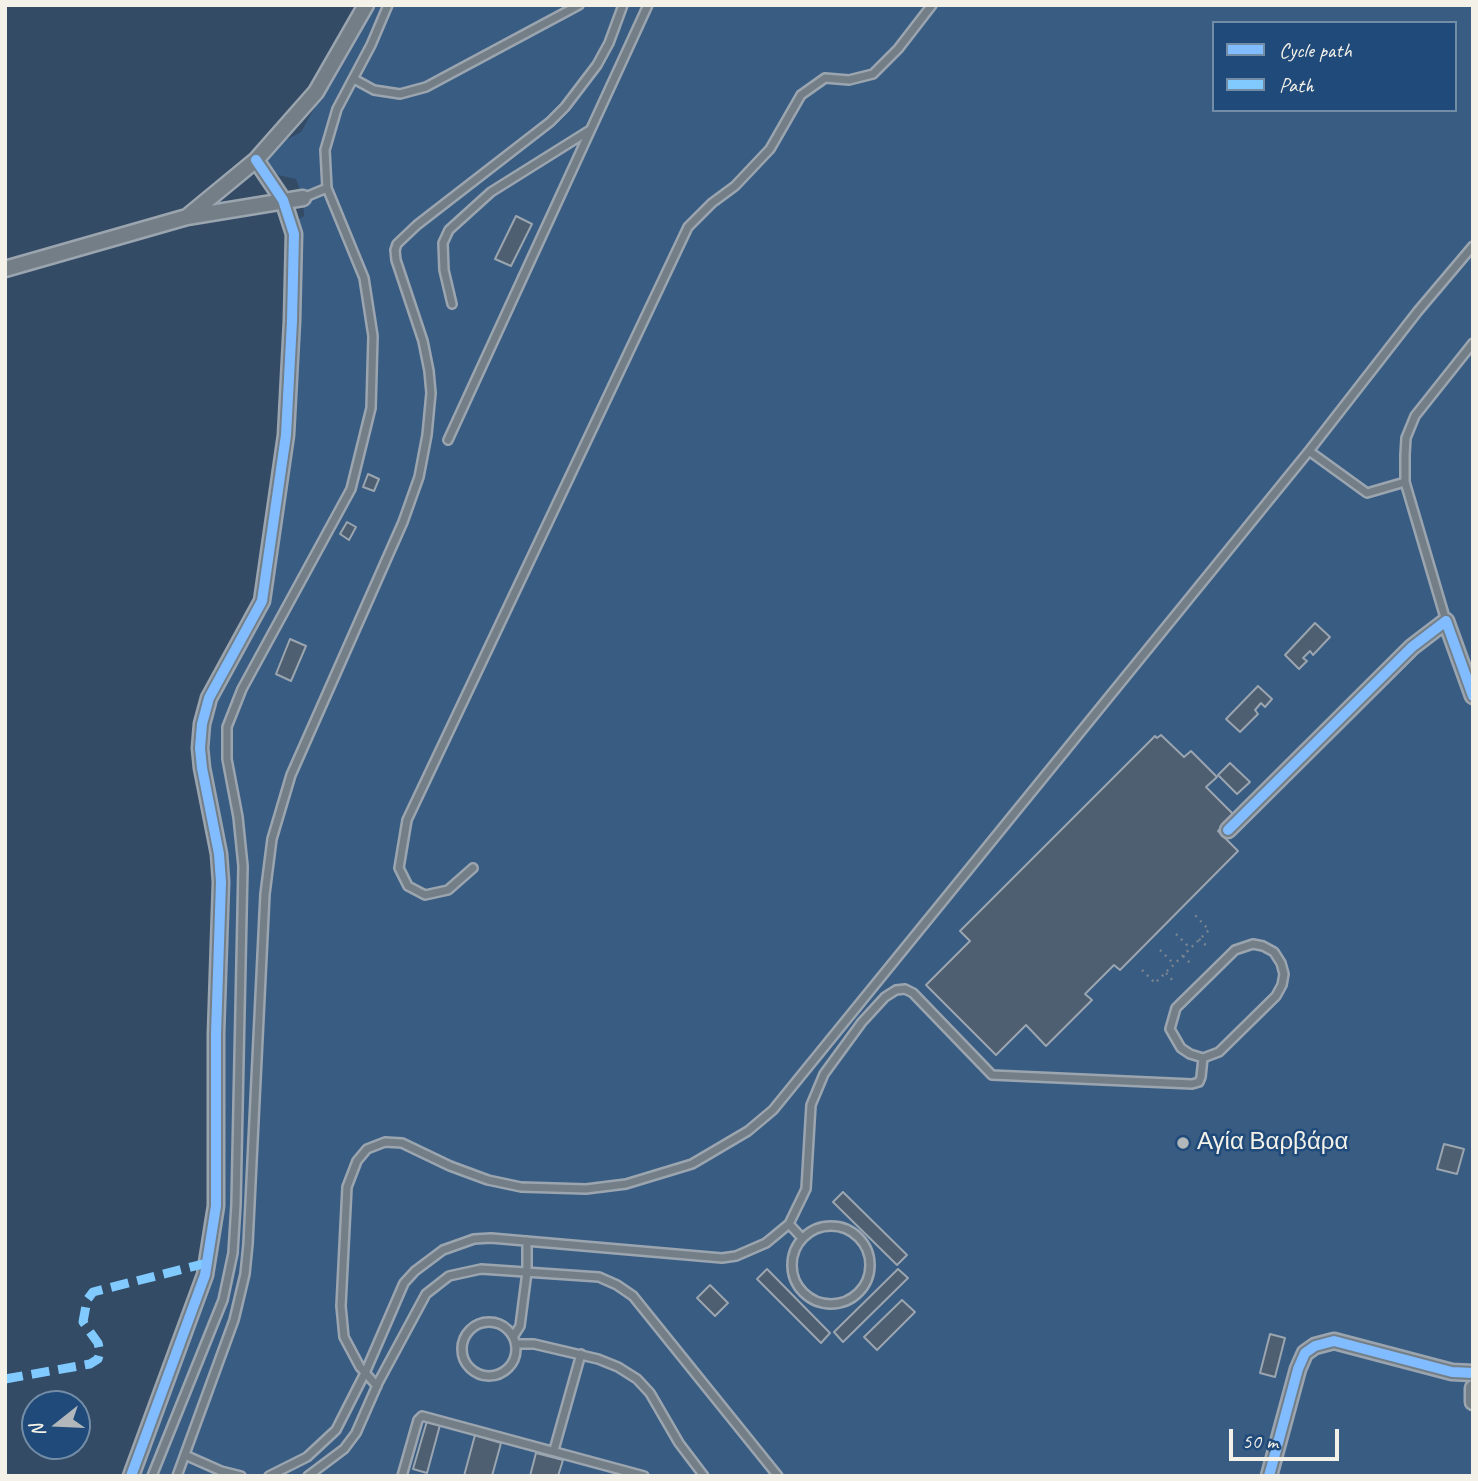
<!DOCTYPE html>
<html>
<head>
<meta charset="utf-8">
<style>
  body { margin:0 }
  #map { position:relative; width:1478px; height:1481px; overflow:hidden; background:#344b65; font-family:Caveat,sans-serif }
  canvas { display:block }
  .frame { position:absolute; inset:0; border:7px solid #f4f1e8; pointer-events:none }
  .legend { position:absolute; left:1212px; top:21px; width:245px; height:91px; box-sizing:border-box; background:#1f4a7a; border:2px solid #748da6; margin:0; padding:9px 12px; list-style:none; font-size:21px; color:#f4f1e8 }
  .legend li { display:flex; align-items:center; gap:14px; height:35px }
  .legend b { width:35px; border:2px solid #748da6 }
  .north { position:absolute; left:21px; top:1390px; width:70px; height:70px; box-sizing:border-box; background:#1f4a7a; border:2px solid #748da6; border-radius:50%; rotate:252deg; font-size:19px; font-weight:700; line-height:28px; text-align:center; color:#f4f1e8 }
  .north::after { content:''; display:block; margin:auto; width:24px; height:32px; background:#b1b7ba; clip-path:polygon(50% 0,100% 100%,50% 72%,0 100%) }
  .scale { position:absolute; left:1229px; top:1429px; width:110px; height:32px; box-sizing:border-box; border:4px solid #f4f1e8; border-top:0; padding-left:9px; font-size:21px; line-height:24px; white-space:nowrap; color:#f4f1e8; -webkit-text-stroke:5px #1f4a7a; paint-order:stroke }
</style>
</head>
<body>
<div id="map">
<canvas width="1478" height="1481"></canvas>
<div class="frame"></div>
<ul class="legend">
<li><b style="height:9px;background:#80bcff"></b>Cycle path</li>
<li><b style="height:9px;background:#80caff"></b>Path</li>
</ul>
<div class="north">N</div>
<div class="scale">50 m</div>
</div>
<script>
const c = document.querySelector('canvas').getContext('2d');
c.lineJoin = 'round';
function fillPath(path, color) { c.fillStyle = color; c.fill(path, 'evenodd'); }
const shape = rows => new Path2D(rows.map(r => 'M' + r).join(''));
function trace(path, color, width, dash) { c.strokeStyle = color; c.lineWidth = width; c.lineCap = dash ? 'butt' : 'round'; c.setLineDash(dash || []); c.stroke(path); }
function write(font, color, halo, rows, align = 'center') {
  c.font = font + ' Caveat,sans-serif'; c.lineWidth = 5; c.setLineDash([]); c.textBaseline = 'middle'; c.strokeStyle = halo; c.fillStyle = color; for (const [text, x, y, turn = 0] of rows) {
    c.save(); c.translate(x, y); c.rotate((+turn || 0) * Math.PI / 180); c.textAlign = isNaN(turn) ? turn : align; if (halo) c.strokeText(text, 0, 0); c.fillText(text, 0, 0); c.restore();
  }
}
const green = shape([
  [371,5,1473,5,1473,1476,140,1476,209,1284,217,1245,221,1180,226,890,205,749,211,713,221,687,270,598,297,387,299,219,304,216,303,198,296,179,278,175,267,164,267,156,273,147,301,132],
  [1214,23,1455,23,1455,110,1214,110]
]);
const building = shape([
  [516,216,532,224,511,266,495,259,516,216],
  [368,474,379,479,374,491,363,487,368,474],
  [347,522,356,527,349,540,340,534,347,522],
  [1315,623,1330,637,1313,655,1310,651,1303,658,1307,661,1299,669,1285,655,1315,623],
  [290,639,306,646,291,681,276,674,290,639],
  [1258,686,1272,699,1265,707,1261,703,1255,710,1258,714,1240,732,1226,719,1258,686],
  [1161,735,1184,757,1191,751,1217,777,1206,787,1234,815,1218,831,1238,851,1120,970,1114,965,1085,994,1092,1000,1046,1046,1026,1025,996,1055,926,985,970,941,960,931,1155,736,1157,738,1161,735],
  [1230,763,1250,782,1237,794,1218,775,1230,763],
  [1444,1144,1464,1149,1457,1174,1437,1169,1444,1144],
  [843,1192,907,1255,897,1265,833,1202,843,1192],
  [767,1269,830,1333,821,1343,757,1279,767,1269],
  [898,1269,908,1278,843,1342,834,1332,898,1269],
  [710,1285,728,1303,715,1316,697,1298,710,1285],
  [902,1300,915,1312,877,1350,864,1337,902,1300],
  [1270,1334,1285,1338,1275,1377,1260,1373,1270,1334],
  [427,1421,440,1425,427,1473,413,1469,427,1421],
  [475,1435,501,1443,492,1476,464,1476,475,1435],
  [536,1453,563,1460,558,1476,530,1476,536,1453]
]);
const path = shape([
  [1176,934,1190,948],
  [1199,939,1209,948],
  [1160,950,1174,964],
  [1183,956,1191,964],
  [1142,970,1155,983,1209,930,1195,915],
  [1166,973,1174,982]
]);
const lane = shape([
  [354,79,374,90,400,94,426,87,579,5],
  [327,188,325,150,337,109,371,45,388,5],
  [452,304,444,270,443,243,449,230,491,192,590,130],
  [448,440,648,5],
  [1309,451,1367,493,1405,482],
  [1446,621,1405,482,1405,455,1406,438,1415,416,1473,343],
  [473,868,448,890,425,895,408,886,399,868,407,820,688,227,712,203,735,186,770,149,801,95,825,78,849,80,873,74,898,49,932,5],
  [1253,944,1263,946,1274,952,1281,963,1284,974,1282,985,1276,996,1219,1052,1203,1058,1190,1054,1181,1048,1170,1029,1176,1008,1235,950,1253,944],
  [789,1224,802,1238],
  '792 1265a39 39 0 1 1 78 0a39 39 0 1 1-78 0Z',
  '462 1349a27 27 0 1 1 54 0a27 27 0 1 1-54 0Z',
  [513,1337,520,1326,527,1272,527,1241],
  [516,1344,534,1344,598,1359,618,1367,637,1379,650,1393,679,1443,704,1476],
  [377,1386,360,1367,344,1337,341,1306,347,1187,357,1161,367,1149,385,1142,402,1143,450,1166,488,1180,521,1187,586,1189,626,1184,692,1164,748,1131,773,1110,1309,451,1418,311,1473,246],
  [554,1450,581,1354],
  [185,1455,221,1471,241,1476],
  [152,1476,223,1300,233,1253,236,1204,243,866,238,817,227,759,227,727,242,689,351,489,371,408,373,336,364,278,327,188,303,198],
  [177,1476,234,1320,245,1274,248,1244,265,894,272,839,291,775,403,522,419,477,427,435,431,393,429,371,423,341,396,260,395,250,397,244,417,225,550,122,565,107,597,65,609,43,623,5],
  [269,1476,307,1457,336,1430,365,1373,404,1283,415,1271,443,1250,474,1239,491,1238,722,1258,736,1256,766,1243,789,1224,806,1189,811,1105,824,1074,862,1022,885,997,896,990,905,989,913,993,992,1075,1192,1084,1199,1082,1201,1077,1203,1058],
  [308,1476,344,1449,356,1433,378,1383,426,1294,449,1276,481,1269,599,1277,617,1285,633,1296,778,1476],
  [402,1476,418,1420,422,1416,644,1476]
]);
const street = shape([
  [188,216,256,160,316,92,366,5],
  [5,269,187,217,303,198],
  [1228,830,1412,647,1446,621,1473,696],
  [1473,1388,1473,1402],
  [131,1476,205,1275,216,1206,216,1034,221,882,219,854,202,768,200,748,202,724,209,698,262,601,286,435,292,321,294,234,283,200,256,160],
  [1269,1476,1298,1369,1305,1353,1315,1346,1334,1341,1452,1372,1473,1373]
]);
const quiet = shape([
  [5,1379,90,1364,98,1359,100,1352,98,1343,83,1322,87,1300,93,1292,207,1263]
]);
const cycleway = shape([
  [1228,830,1412,647,1446,621,1473,696],
  [131,1476,205,1275,216,1206,216,1034,221,882,219,854,202,768,200,748,202,724,209,698,262,601,286,435,292,321,294,234,283,200,256,160],
  [1269,1476,1298,1369,1305,1353,1315,1346,1334,1341,1452,1372,1473,1373]
]);
const markers = [
  [1183,1143,7,"#b1b7ba"]
];
const poiNames = [
  ["Αγία Βαρβάρα",1197,1143]
];
fillPath(green, '#395c83');
fillPath(building, '#4e5f72');
trace(building, '#9ba5af', 2);
trace(lane, '#9ba5af', 12);
trace(street, '#9ba5af', 19);
trace(path, '#78838f', 2.5, [2, 5]);
trace(lane, '#737e87', 7);
trace(street, '#737e87', 14);
trace(quiet, '#80caff', 9, [18, 9]);
trace(cycleway, '#80bcff', 10);
for (const [x, y, r, color] of markers) { const dot = new Path2D(); dot.arc(x, y, r, 0, 2 * Math.PI); c.fillStyle = color; c.fill(dot); trace(dot, '#1f4a7a', 2.5); }
write('24px', '#f4f1e8', '#1f4a7a', poiNames, 'left');
</script>
</body>
</html>
